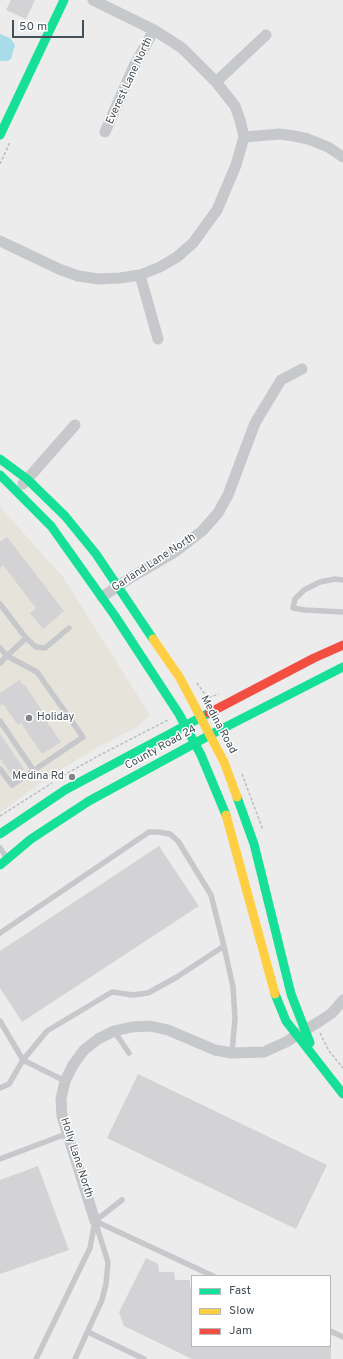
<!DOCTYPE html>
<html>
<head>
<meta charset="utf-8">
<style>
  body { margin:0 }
  #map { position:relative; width:343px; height:1359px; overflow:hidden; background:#edecec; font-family:Overpass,sans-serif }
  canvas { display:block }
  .legend { position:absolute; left:191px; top:1275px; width:140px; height:72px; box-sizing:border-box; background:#fff; border:1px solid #b5b9bc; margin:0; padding:5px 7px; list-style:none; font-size:12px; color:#454f57 }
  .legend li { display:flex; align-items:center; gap:8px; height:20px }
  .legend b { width:20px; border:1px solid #b5b9bc }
  .scale { position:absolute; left:12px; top:20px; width:72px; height:18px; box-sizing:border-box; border:2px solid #454f57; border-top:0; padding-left:5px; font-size:12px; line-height:14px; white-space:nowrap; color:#454f57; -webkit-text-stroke:3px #fff; paint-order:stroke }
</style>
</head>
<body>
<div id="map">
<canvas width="343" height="1359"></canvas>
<ul class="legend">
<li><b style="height:5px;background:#16e098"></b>Fast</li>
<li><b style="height:5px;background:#ffcf43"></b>Slow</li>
<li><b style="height:5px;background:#f24e42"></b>Jam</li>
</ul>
<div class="scale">50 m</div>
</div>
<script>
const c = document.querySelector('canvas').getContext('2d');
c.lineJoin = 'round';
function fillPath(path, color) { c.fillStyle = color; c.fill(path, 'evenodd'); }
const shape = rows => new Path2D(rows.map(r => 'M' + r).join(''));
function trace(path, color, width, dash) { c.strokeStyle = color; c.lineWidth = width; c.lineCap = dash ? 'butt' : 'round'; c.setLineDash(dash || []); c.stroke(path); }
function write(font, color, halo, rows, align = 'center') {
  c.font = font + ' Overpass,sans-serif'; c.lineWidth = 3; c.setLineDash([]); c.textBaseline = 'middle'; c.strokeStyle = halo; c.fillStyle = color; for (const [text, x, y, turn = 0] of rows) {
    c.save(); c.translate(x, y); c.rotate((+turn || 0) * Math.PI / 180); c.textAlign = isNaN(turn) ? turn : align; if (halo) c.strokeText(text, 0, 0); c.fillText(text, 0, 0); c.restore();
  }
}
const commercial = shape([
  [0,507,63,577,150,715,139,726,96,748,43,781,0,813]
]);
const water = shape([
  [0,34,10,38,15,45,11,59,7,61,0,61]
]);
const building = shape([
  [11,0,35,0,26,19,6,10],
  [7,537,64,611,43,629,30,613,36,608,3,565,0,568,0,542],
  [19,680,23,685,24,684,43,712,41,713,61,742,42,754,21,723,18,725,3,704,0,706,0,693],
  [0,734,24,769,13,777,0,758],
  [159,846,199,906,22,1022,0,988,0,951],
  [138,1074,327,1165,296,1229,107,1138],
  [38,1166,69,1250,0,1274,0,1180],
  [146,1258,158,1264,159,1272,174,1272,175,1280,190,1280,190,1287,192,1287,192,1346,331,1347,331,1359,192,1359,124,1326,119,1312]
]);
const path = shape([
  [0,164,10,142],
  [197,683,209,700],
  [204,699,219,694],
  [230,738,231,748],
  [242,774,263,830],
  [59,778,98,756,168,720],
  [0,816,52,783],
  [320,1033,329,1051,343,1068]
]);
const lane = shape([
  [343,580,335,579,320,582,304,590,295,599,293,608,305,610,343,612],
  [0,604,26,638],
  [0,648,7,656,0,663],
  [0,721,34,771],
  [0,769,12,785,83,737,37,672,7,656,26,638,36,647,45,648,69,628],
  [0,848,7,858],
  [0,933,149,832,158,832,170,834,178,841,211,895,224,946],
  [0,1021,23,1060,9,1084,0,1088],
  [114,1031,129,1053],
  [65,1081,23,1060,47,1031,112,992,133,995,148,993,177,977,224,946,233,987,235,1018,232,1053],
  [0,1159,66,1134],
  [330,1331,343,1337],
  [88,1332,144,1359],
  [36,1359,90,1248,95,1221,122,1200],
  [75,1359,102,1300,106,1284,108,1262,95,1221,213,1276]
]);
const street = shape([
  [216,82,266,35],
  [105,132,134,66,154,30],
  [244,137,280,134,294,136,308,139,328,147,343,157],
  [0,241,59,269,78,276,99,279,120,278,140,275,160,267,177,257,193,243,217,210,236,165,244,137,240,120,235,106,216,82,182,48,154,30,93,0],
  [140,275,158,339],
  [23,484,75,425],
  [102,597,130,578,175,552,202,531,218,513,228,495,255,423,281,380,302,369],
  [95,1221,62,1116,61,1099,65,1081,73,1065,84,1050,98,1039,114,1031,132,1027,150,1026,168,1030,215,1050,232,1053,264,1052,286,1042,320,1021,332,1013,343,1000]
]);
const fast = shape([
  [0,135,64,0],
  [0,459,27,479,65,516,96,554,153,639],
  [0,475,51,526,115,616,179,714,201,755,226,815],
  [237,797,254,844,291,994,310,1043],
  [0,834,65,790,209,713],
  [0,865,31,839,89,801,210,735,343,667],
  [275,994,286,1021,343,1094]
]);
const slow = shape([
  [153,639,180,678,224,762,237,797],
  [226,815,275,994]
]);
const jam = shape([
  [209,713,314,658,343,645]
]);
const markers = [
  [29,718,4,"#80868b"],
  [72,777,4,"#80868b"]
];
const streetNames = [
  ["Everest Lane North",130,81,-65],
  ["Garland Lane North",154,563,-33],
  ["Medina Road",218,725,62],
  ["County Road 24",161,748,-29],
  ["Holly Lane North",76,1158,72]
];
const poiNames = [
  ["Holiday",37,718],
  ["Medina Rd",64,777,"right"]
];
fillPath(commercial, '#e6e3db');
fillPath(water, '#a8dce8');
fillPath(building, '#d3d3d5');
trace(path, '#b5c0bc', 1.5, [3, 2]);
trace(lane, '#c6c8cb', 5.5);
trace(street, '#c6c8cb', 11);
trace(fast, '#16e098', 9);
trace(slow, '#ffcf43', 9);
trace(jam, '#f24e42', 9);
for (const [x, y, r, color] of markers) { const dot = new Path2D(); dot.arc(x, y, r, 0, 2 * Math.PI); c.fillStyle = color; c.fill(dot); trace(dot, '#fff', 1.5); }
write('11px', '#454f57', '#fff', streetNames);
write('11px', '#454f57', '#fff', poiNames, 'left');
</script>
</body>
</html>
